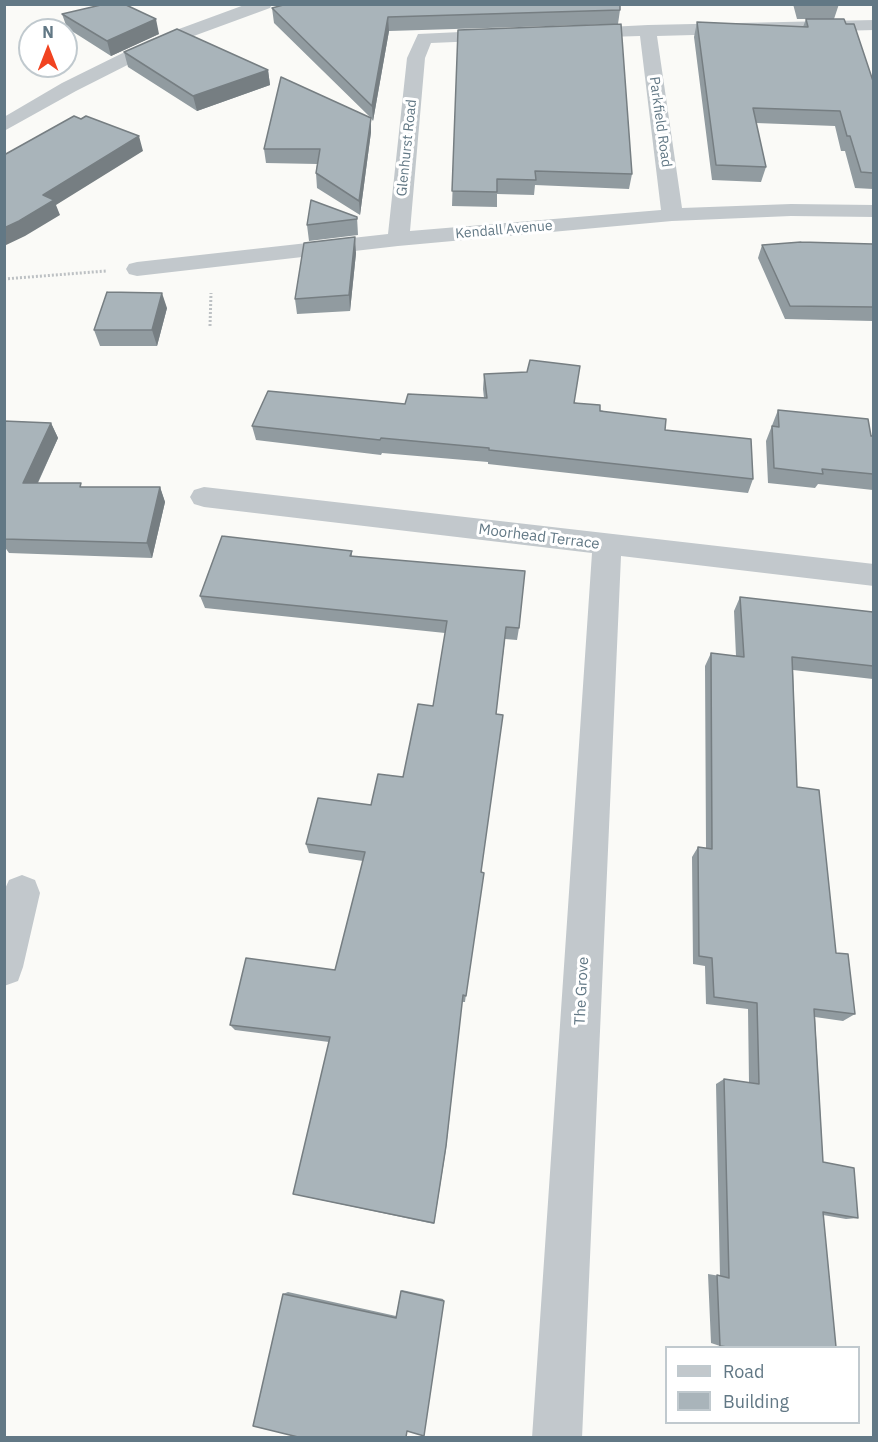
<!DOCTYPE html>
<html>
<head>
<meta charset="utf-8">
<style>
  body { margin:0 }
  #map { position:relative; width:878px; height:1442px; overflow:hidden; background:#fafaf7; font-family:"IBM Plex Sans",sans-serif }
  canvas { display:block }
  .frame { position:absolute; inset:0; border:6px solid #627885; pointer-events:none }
  .legend { position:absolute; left:665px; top:1346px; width:195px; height:78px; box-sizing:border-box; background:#fff; border:2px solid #c0c9ce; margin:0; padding:8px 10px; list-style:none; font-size:18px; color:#627885 }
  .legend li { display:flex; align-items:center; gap:12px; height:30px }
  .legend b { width:30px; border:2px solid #c0c9ce }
  .north { position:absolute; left:18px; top:18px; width:60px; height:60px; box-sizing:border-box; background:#fff; border:2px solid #c0c9ce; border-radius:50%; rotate:0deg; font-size:16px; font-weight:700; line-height:24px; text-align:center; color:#627885 }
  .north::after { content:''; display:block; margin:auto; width:21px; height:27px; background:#f14320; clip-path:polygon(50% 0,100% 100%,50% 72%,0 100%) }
</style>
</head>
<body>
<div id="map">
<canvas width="878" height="1442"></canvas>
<div class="frame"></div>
<ul class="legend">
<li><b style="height:8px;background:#c2c8cc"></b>Road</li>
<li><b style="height:16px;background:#a9b4ba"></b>Building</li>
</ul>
<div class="north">N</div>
</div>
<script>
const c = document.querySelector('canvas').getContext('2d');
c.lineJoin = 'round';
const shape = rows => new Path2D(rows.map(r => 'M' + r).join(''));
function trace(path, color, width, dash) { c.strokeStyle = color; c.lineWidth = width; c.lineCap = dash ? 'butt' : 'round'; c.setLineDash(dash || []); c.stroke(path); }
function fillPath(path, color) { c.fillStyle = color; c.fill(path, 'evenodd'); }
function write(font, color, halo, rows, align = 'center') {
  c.font = font + ' "IBM Plex Sans",sans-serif'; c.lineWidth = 6; c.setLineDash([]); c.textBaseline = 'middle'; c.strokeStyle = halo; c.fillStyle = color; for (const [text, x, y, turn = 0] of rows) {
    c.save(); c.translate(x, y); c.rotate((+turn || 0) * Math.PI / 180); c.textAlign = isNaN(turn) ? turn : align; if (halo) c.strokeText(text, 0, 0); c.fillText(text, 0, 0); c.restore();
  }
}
const path = shape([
  [4,279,106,271],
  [210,326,211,293]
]);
const minor = shape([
  [247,4,272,4,270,8,161,48,76,91,4,131,4,117,62,83,149,40,247,4],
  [874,20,874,30,657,36,682,208,791,204,874,205,874,217,791,216,672,221,398,246,137,276,129,274,126,269,129,264,137,262,388,234,407,58,418,34,503,30,509,31,512,35,509,39,503,40,431,43,425,58,410,231,661,210,640,36,575,38,569,37,566,33,569,29,648,25,874,20],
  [204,487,874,564,874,586,621,556,582,1438,532,1438,592,553,204,507,194,504,190,497,194,490,204,487],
  [22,875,35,880,40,893,23,967,18,981,4,986,4,891,9,880,22,875]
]);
const wall = shape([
  [793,4,839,4,834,19,797,19],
  [272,8,620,10,618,24,389,31,373,121,371,118,371,132,360,215,317,188,316,173,317,164,266,163,264,149,370,117,274,23],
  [62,14,159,34,111,56,67,28],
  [806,19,846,24,873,81,873,189,855,188,845,151,841,151,835,126,756,123,766,167,761,182,712,180,694,37,697,22,803,27],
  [458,30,632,174,629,189,535,185,534,195,497,194,497,207,452,206],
  [124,52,268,70,270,85,197,111,128,67],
  [357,217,358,235,309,241,307,225],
  [873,244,873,321,785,319,758,258,762,245],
  [356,253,350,311,297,314,295,299],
  [167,308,157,346,100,346,94,330],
  [484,374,665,430,753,479,748,493,488,464,488,462,382,453,381,455,256,440,252,426,405,404,484,398,483,389],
  [778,410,873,436,873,490,818,484,815,488,768,483,766,441],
  [4,421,51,423,58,438,38,483,83,487,160,487,165,502,152,558,9,553,4,546],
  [352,551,352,556,519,628,517,640,505,639,496,714,481,872,465,1002,462,1002,446,1149,434,1224,293,1194,329,1042,235,1030,230,1025,335,970,363,861,309,853,306,844,371,805,403,777,433,706,445,633,205,608,200,596],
  [740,597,873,612,873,679,793,670,797,787,836,953,855,1014,843,1021,815,1017,823,1162,858,1218,846,1219,823,1215,720,1346,711,1343,708,1274,720,1276,716,1084,724,1079,749,1083,748,1009,706,1004,705,966,693,964,692,857,698,847,706,848,705,666,711,653,736,656,734,611],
  [402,1290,443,1299,444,1301,407,1431,283,1294,288,1292,396,1316,401,1291]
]);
const shadedWall = shape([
  [388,17,389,31,373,121,372,106],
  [156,19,159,34,111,56,107,41],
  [268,70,270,85,197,111,193,96],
  [371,118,371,132,360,215,359,201],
  [139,136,143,151,56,205,60,215,25,236,4,246,4,228,43,195],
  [355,237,356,253,350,311,349,295],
  [162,293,167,308,157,346,152,330],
  [51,423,58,438,31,497,23,483],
  [160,487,165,502,152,558,147,543]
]);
const building = shape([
  [105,4,124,4,156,19,107,41,62,14,105,4],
  [287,4,620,4,620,10,388,17,372,106,272,8,287,4],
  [806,19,844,19,846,24,854,24,873,81,873,173,861,172,850,136,847,136,840,111,753,108,766,167,716,165,697,22,808,27,806,19],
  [621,24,632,174,535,171,536,180,497,179,497,192,452,191,458,30,621,24],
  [177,29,268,70,193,96,124,52,177,29],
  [281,77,371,118,359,201,316,173,320,149,264,149,281,77],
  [74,116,81,119,86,116,139,136,43,195,54,200,19,221,4,228,4,155,74,116],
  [311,200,357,217,357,219,307,225,311,200],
  [355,237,349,295,295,299,304,243,355,237],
  [801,242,873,244,873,307,790,306,762,245,801,242],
  [107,292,162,293,152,330,94,330,107,292],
  [530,360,580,366,574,403,600,405,600,411,666,419,665,430,751,439,753,479,489,450,489,448,381,438,380,440,252,426,268,391,405,404,408,394,487,398,484,374,527,372,530,360],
  [778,410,868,419,871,436,873,436,873,474,822,469,823,474,774,468,772,426,779,427,778,410],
  [4,421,51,423,23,483,81,483,80,487,160,487,147,543,4,539,4,421],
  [222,536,352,551,350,556,525,571,519,628,506,627,496,714,503,715,481,872,484,873,466,996,463,995,446,1146,434,1223,293,1194,330,1037,230,1025,246,958,335,970,365,852,306,844,318,798,371,805,378,774,403,777,418,704,433,706,447,621,200,596,222,536],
  [740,597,873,612,873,666,792,657,797,787,819,790,836,953,848,954,855,1014,814,1009,823,1162,854,1168,858,1218,823,1212,836,1347,727,1347,720,1346,717,1275,729,1278,724,1079,759,1084,757,1003,714,997,712,958,699,956,698,847,712,849,711,653,744,657,740,597],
  [401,1291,444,1301,424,1436,407,1431,406,1437,298,1437,253,1426,283,1294,396,1318,401,1291]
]);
const farStreetnames = [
  ["Parkfield Road",660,122,82],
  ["Glenhurst Road",407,148,-84],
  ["Kendall Avenue",504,230,-5]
];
const streetNames = [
  ["Moorhead Terrace",539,537,7],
  ["The Grove",582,991,-87]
];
trace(path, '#bdc1c4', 3, [2, 2]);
fillPath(minor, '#c2c8cc');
fillPath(wall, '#919ba0');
fillPath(shadedWall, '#767e82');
fillPath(building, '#a9b4ba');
trace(building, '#767e82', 1.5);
write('14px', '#627885', '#fff', farStreetnames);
write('15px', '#627885', '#fff', streetNames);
</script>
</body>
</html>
